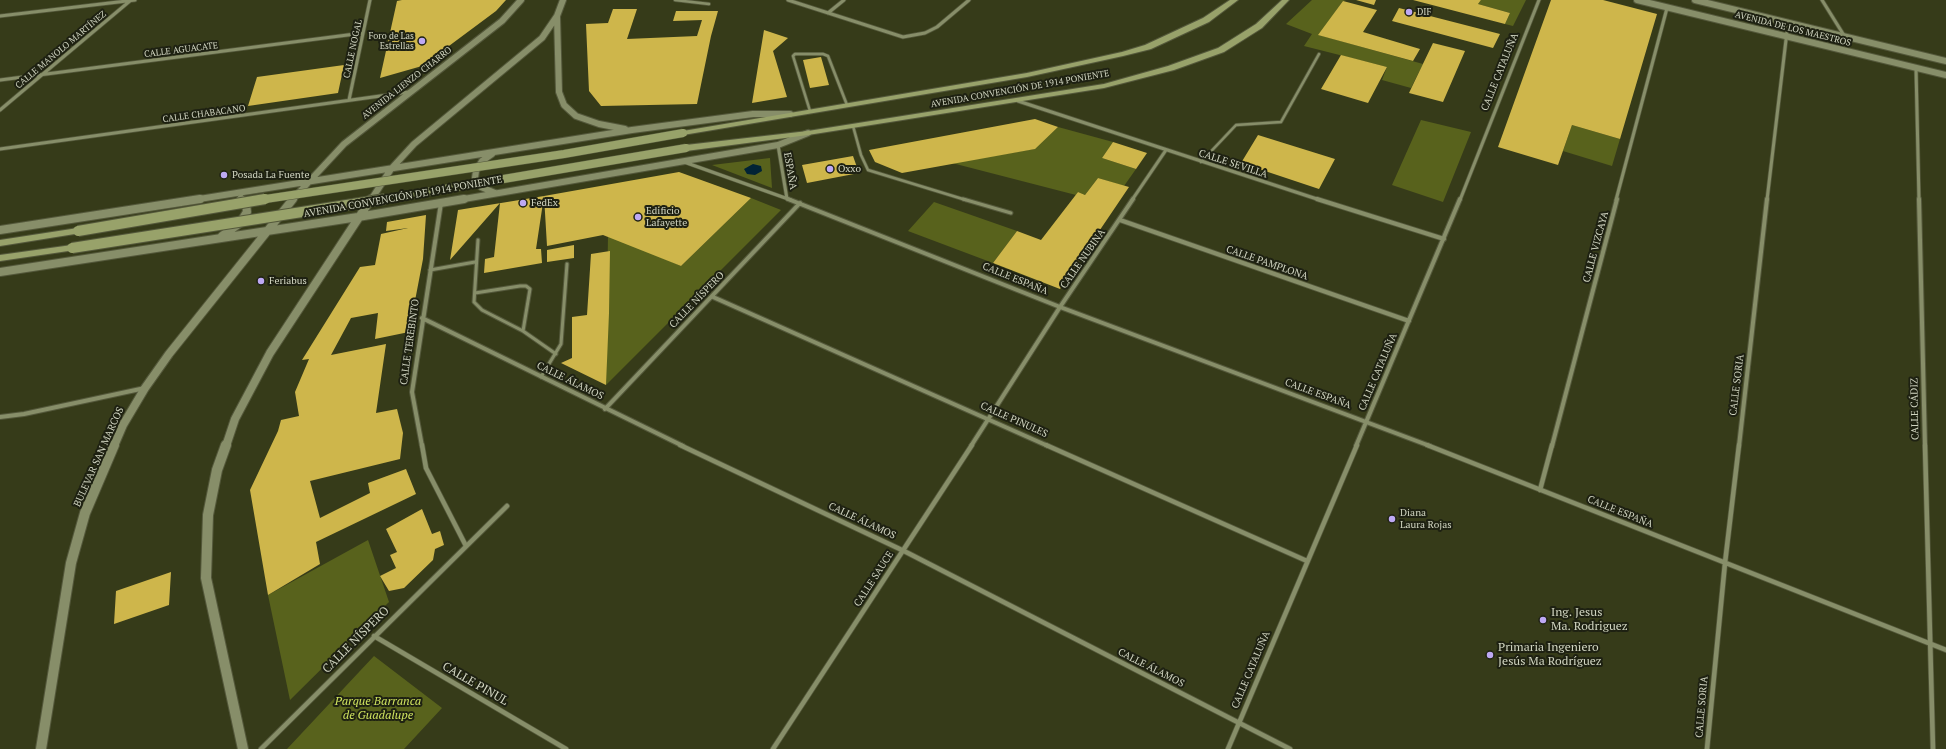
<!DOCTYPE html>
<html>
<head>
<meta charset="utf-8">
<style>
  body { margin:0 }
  canvas { display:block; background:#363b19 }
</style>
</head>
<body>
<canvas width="1946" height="749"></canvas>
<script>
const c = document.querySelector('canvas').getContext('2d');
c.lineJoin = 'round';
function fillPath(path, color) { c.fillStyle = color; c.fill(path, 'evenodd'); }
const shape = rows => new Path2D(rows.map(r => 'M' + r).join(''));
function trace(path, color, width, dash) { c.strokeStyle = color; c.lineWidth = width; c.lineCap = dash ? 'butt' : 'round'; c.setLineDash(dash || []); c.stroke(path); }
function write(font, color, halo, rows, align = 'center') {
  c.font = font + ' "PT Serif",serif'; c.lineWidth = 4; c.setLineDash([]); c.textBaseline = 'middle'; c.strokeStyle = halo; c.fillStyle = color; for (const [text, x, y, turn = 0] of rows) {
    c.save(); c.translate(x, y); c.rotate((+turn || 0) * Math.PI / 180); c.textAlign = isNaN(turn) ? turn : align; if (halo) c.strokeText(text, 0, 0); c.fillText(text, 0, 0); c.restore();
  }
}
const green = shape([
  [1312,0,1346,0,1343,1,1319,35,1423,64,1411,88,1382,80,1387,67,1304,46,1312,34,1286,24],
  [1481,0,1526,0,1513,26,1505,24,1510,13,1478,4],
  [1421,120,1471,132,1443,202,1392,185],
  [1572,125,1620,139,1612,166,1563,151],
  [1058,127,1113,142,1102,158,1136,169,1124,186,1098,178,1085,195,1078,192,1076,195,952,163,1034,149],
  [770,158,772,188,712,165],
  [751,198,781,210,606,385,608,234,681,266],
  [934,202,1017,231,993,263,908,231],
  [368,540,389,602,290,700,268,595],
  [374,656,442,708,404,749,287,749]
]);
const water = shape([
  [753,164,761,166,762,171,755,175,747,174,744,169]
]);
const building = shape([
  [402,0,506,0,496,11,422,66,380,78,397,1],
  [1356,0,1376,0,1374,5],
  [1413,0,1481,0,1478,4,1510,13,1505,24],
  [1551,0,1603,0,1657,14,1620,139,1572,125,1558,165,1498,147],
  [1343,1,1377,10,1363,32,1420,49,1413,61,1318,35],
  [1399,8,1500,34,1493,48,1392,21],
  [613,9,637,9,627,39,697,36,702,20,673,21,676,11,718,11,711,36,697,104,601,106,589,91,586,24,608,23],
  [764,30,788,38,773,51,787,97,752,103],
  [1433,43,1465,51,1443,102,1409,93],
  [1341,55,1387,67,1368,103,1321,89],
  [821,57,829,85,810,88,803,60],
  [344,65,338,93,248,106,257,77],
  [1035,119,1058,127,1035,149,902,173,875,162,869,150],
  [1258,135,1335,159,1319,189,1241,163],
  [1113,142,1147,153,1136,169,1102,158],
  [853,156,859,173,807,183,802,165],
  [679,172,751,198,681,266,603,235,547,246,544,196],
  [1098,178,1129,187,1060,289,993,263,1017,231,1041,240,1078,192,1085,195],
  [544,196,536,249,541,249,542,263,484,273,485,259,494,257,500,203,450,260,458,210],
  [426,215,423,259,409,332,375,339,378,313,351,318,331,355,386,344,376,413,397,409,403,433,400,459,310,481,320,518,370,493,368,483,406,469,416,494,316,542,320,564,268,595,250,490,278,431,281,420,299,416,295,392,309,359,302,360,360,267,375,265,381,234,408,228,386,231,387,222],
  [574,245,574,258,547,262,547,250],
  [610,251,609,313,606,385,561,363,572,358,572,317,587,315,591,254],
  [422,509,432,534,440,531,444,545,435,549,433,560,404,588,389,591,380,576,396,568,390,555,397,552,386,529],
  [171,572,169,605,114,624,116,591]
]);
const laneFar1 = shape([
  [675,0,709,4],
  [810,111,793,56,795,54,823,54,828,56,847,105],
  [853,126,861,155,868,170,966,200],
  [1201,162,1236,125,1281,122,1319,54]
]);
const lane = shape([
  [963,199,1011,213],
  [478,240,474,302,482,310,523,331,556,354],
  [430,270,475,262],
  [475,293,520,286,526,286,530,289,523,331],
  [541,377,561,344,567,264]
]);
const streetFar2 = shape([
  [788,0,903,37,925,33,937,27,969,0],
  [1822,0,1845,37],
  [828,13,844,0],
  [0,16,135,0],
  [1916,68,1919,200],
  [0,80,363,33],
  [349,100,370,0],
  [1018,101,1320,200],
  [0,110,131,0],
  [778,145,787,199],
  [0,149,409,92],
  [684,162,791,200],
  [1132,200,1166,150],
  [1460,200,1539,0],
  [1616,200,1667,8],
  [1767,200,1788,23]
]);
const streetFar1 = shape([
  [788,199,1060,307,1430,446],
  [1317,199,1444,239],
  [1919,199,1925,446],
  [1120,220,1409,321],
  [713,297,1048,446],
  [422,318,683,446],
  [605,409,800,203],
  [0,417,24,414,145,388],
  [422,446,412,392,441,203],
  [971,446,1060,307,1133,199],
  [1356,446,1460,199],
  [1552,446,1617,199],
  [1739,446,1767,199]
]);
const street = shape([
  [422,445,426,468,466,546],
  [680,445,904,551,1290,749],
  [1046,445,1307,561],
  [1427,445,1946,650],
  [1925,445,1933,749],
  [1540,490,1552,445],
  [374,636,566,749],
  [261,749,507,506],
  [773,749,972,445],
  [1228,749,1357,445],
  [1707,749,1725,563,1739,445]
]);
const secondaryFar2 = shape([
  [1637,0,1946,75],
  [1695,0,1946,61],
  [557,16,559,92,564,105,576,116,599,124,625,129],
  [492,154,482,161,476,171,475,178,481,187,495,193],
  [193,200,632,130,753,114,790,114],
  [292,200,344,144,502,21,521,0],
  [371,200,391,169,414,144,542,38,557,16,563,0],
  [458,200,778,145,808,133]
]);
const secondaryFar1 = shape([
  [0,230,200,199],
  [222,236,240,223,247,212,246,204,241,199],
  [0,272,358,217,464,199],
  [114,446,123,425,145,388,169,354,293,199],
  [226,446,235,419,270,353,371,199]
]);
const secondary = shape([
  [226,445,217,470,208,515,206,578,243,749],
  [41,749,71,563,85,513,114,445]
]);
const primary = shape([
  [1230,0,1238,0,1209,22,1151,49,1123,56,1027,77,683,135,679,133,683,131,1027,73,1122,52,1145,45,1203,18,1230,0],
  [1282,0,1289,0,1262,28,1224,52,1174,70,1104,88,808,135,686,151,682,148,686,145,808,131,1104,84,1168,66,1218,48,1256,24,1282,0],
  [78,228,82,231,81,233,0,246,0,240,78,228],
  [72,245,75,246,76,248,75,250,0,261,0,255,72,245]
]);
const primaryBridgeFar1 = shape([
  [259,200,564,154,683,133],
  [380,200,686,148]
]);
const primaryBridge = shape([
  [78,231,265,199],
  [72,248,385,199]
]);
const markers = [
  [1409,12,4,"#bea9f4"],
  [422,41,4,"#bea9f4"],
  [830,169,4,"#bea9f4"],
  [224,175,4,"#bea9f4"],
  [523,203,4,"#bea9f4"],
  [638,217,4,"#bea9f4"],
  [261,281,4,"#bea9f4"],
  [1392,519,4,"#bea9f4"],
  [1543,620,4,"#bea9f4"],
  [1490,655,4,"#bea9f4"]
];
const farPoinames = [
  ["DIF",1417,12],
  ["Foro de Las",414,36,"right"],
  ["Estrellas",414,46,"right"]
];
const farStreetnames = [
  ["AVENIDA DE LOS MAESTROS",1793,29,14],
  ["CALLE NOGAL",353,49,-78],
  ["CALLE MANOLO MARTÍNEZ",61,50,-40],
  ["CALLE AGUACATE",181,50,-7],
  ["AVENIDA LIENZO CHARRO",407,83,-38],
  ["AVENIDA CONVENCIÓN DE 1914 PONIENTE",1020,89,-10],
  ["CALLE CHABACANO",204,114,-8]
];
const streetNames = [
  ["CALLE CATALUÑA",1500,72,-68],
  ["CALLE SEVILLA",1233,164,18],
  ["ESPAÑA",790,171,80],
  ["AVENIDA CONVENCIÓN DE 1914 PONIENTE",403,197,-10],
  ["CALLE VIZCAYA",1596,247,-75],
  ["CALLE NUBINA",1083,259,-55],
  ["CALLE PAMPLONA",1267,263,19],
  ["CALLE ESPAÑA",1015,279,22],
  ["CALLE NÍSPERO",697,300,-46],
  ["CALLE TEREBINTO",410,342,-82],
  ["CALLE CATALUÑA",1378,372,-67],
  ["CALLE ÁLAMOS",570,381,26],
  ["CALLE SORIA",1737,385,-83],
  ["CALLE ESPAÑA",1318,394,20],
  ["CALLE CÁDIZ",1915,409,-91],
  ["CALLE PINULES",1014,420,24],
  ["BULEVAR SAN MARCOS",99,457,-66],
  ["CALLE ESPAÑA",1620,512,22],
  ["CALLE ÁLAMOS",862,521,25],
  ["CALLE SAUCE",874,579,-57],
  ["CALLE ÁLAMOS",1151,668,27],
  ["CALLE CATALUÑA",1251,670,-67],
  ["CALLE SORIA",1702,707,-85]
];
const poiNames = [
  ["Oxxo",838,169],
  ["Posada La Fuente",232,175],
  ["FedEx",531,203],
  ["Edificio",646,211],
  ["Lafayette",646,223],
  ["Feriabus",269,281],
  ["Diana",1400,513],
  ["Laura Rojas",1400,525]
];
const nearPoinames = [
  ["Ing. Jesus",1551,613],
  ["Ma. Rodriguez",1551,627],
  ["Primaria Ingeniero",1498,648],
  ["Jesús Ma Rodríguez",1498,662]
];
const nearStreetnames = [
  ["CALLE NÍSPERO",356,640,-45],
  ["CALLE PINUL",475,684,30]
];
const nearParknames = [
  ["Parque Barranca",378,702],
  ["de Guadalupe",378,716]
];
fillPath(green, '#58621c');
fillPath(water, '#012335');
fillPath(building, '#ceb64b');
trace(laneFar1, '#54583b', 4);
trace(lane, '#54583b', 5);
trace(streetFar2, '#54583b', 4.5);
trace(streetFar1, '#54583b', 6);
trace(street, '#54583b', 6);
trace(secondaryFar2, '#54583b', 8);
trace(secondaryFar1, '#54583b', 10);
trace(secondary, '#54583b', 12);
trace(primary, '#54583b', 2);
trace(laneFar1, '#878e69', 2.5);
trace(lane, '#878e69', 3);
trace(streetFar2, '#878e69', 3);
trace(streetFar1, '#878e69', 4);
trace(street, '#878e69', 4.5);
trace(secondaryFar2, '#878e69', 6);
trace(secondaryFar1, '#878e69', 8);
trace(secondary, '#878e69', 10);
fillPath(primary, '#98a26a');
trace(primaryBridgeFar1, '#54583b', 9, []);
trace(primaryBridge, '#54583b', 12, []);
trace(primaryBridgeFar1, '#98a26a', 8);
trace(primaryBridge, '#98a26a', 10);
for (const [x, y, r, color] of markers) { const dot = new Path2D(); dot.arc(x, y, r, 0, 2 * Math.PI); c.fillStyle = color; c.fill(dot); trace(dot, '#1e2112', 1.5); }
write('9px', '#d1d5c1', '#1e2112', farPoinames, 'left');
write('9px', '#d1d5c1', '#1e2112', farStreetnames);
write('10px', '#d1d5c1', '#1e2112', streetNames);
write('10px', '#d1d5c1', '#1e2112', poiNames, 'left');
write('12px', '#d1d5c1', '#1e2112', nearPoinames, 'left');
write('12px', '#d1d5c1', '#1e2112', nearStreetnames);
write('italic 12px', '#d0e45f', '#1e2112', nearParknames);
</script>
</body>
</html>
